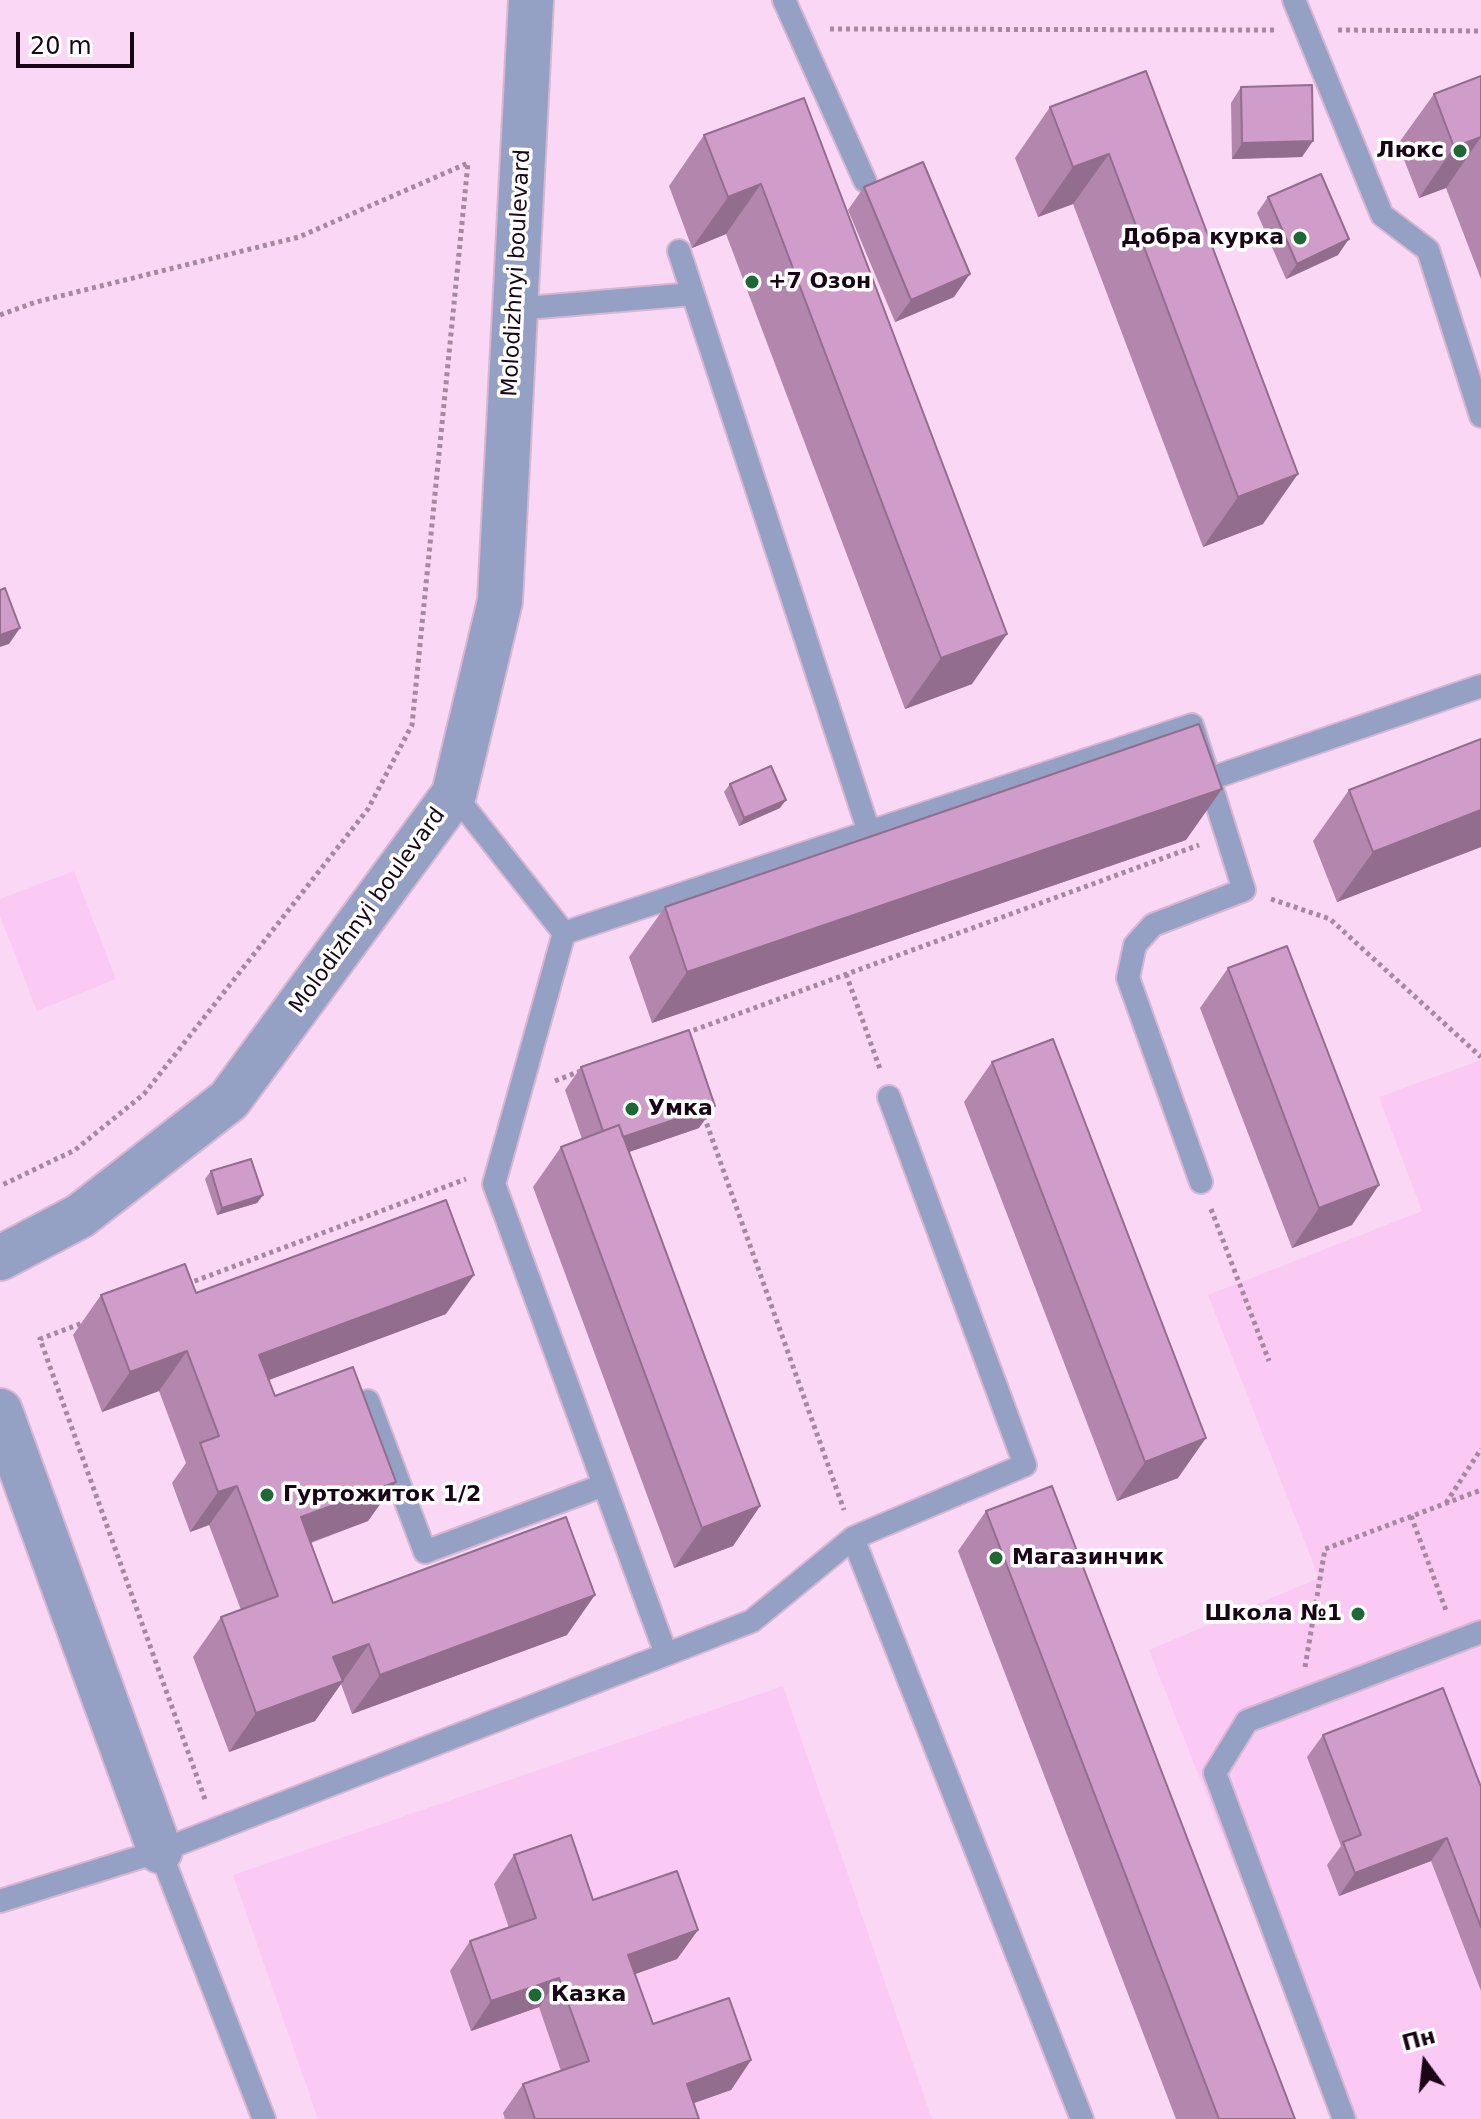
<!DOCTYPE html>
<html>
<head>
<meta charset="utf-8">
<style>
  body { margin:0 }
  #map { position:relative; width:1481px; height:2119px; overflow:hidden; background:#fad8f5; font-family:"DejaVu Sans",sans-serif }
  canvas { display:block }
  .north { position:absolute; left:1385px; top:2023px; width:80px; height:80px; -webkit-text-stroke:6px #fff; paint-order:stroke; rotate:345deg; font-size:22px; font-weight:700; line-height:32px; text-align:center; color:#180617 }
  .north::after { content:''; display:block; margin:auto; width:28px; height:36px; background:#180617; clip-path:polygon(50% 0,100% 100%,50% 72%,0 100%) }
  .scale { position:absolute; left:16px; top:32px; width:118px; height:36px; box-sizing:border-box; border:4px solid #180617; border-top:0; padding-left:10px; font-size:24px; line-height:28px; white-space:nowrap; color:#180617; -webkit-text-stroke:6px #fff; paint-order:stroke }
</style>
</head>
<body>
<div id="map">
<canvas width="1481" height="2119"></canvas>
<div class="north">Пн</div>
<div class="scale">20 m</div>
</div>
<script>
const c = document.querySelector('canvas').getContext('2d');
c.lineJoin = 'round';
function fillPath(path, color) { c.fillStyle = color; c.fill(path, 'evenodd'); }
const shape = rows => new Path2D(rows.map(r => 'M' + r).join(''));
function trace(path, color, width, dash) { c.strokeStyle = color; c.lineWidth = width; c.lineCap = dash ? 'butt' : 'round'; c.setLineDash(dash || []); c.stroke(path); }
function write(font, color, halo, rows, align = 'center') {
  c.font = font + ' "DejaVu Sans",sans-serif'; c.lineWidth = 7; c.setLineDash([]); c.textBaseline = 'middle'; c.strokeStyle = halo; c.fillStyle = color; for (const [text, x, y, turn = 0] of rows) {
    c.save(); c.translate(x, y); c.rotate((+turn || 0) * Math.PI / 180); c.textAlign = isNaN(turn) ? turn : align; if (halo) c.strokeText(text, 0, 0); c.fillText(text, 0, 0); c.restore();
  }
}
const built = shape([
  [74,871,116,979,37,1011,0,916,0,899],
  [1481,1060,1481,2119,1335,2119,1149,1650,1319,1578,1208,1295,1422,1211,1379,1097],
  [783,1686,932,2119,318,2119,233,1875]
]);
const path = shape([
  [830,29,1276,30],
  [1338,30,1481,31],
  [0,315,36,302,299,237,468,163,412,725,368,809,144,1094,75,1150,0,1186],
  [1271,899,1330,919,1481,1057],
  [846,974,880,1069],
  [686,1033,1199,845],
  [555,1081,583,1070],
  [704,1116,844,1510],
  [1211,1209,1269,1361],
  [187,1284,466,1179],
  [88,1321,40,1339,206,1802],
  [1446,1503,1481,1449],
  [1411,1516,1447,1613],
  [1305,1667,1325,1549,1481,1490]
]);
const lane = shape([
  [784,0,865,181],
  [1294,0,1382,215,1428,250,1481,416],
  [679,251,869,832],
  [515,309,693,294],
  [1209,779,1481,686],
  [454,794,564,933,1192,725,1244,890,1153,925,1135,945,1128,978,1201,1182],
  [564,933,494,1184,666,1654],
  [368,1401,425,1552,604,1485],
  [853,1538,1025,1465,889,1097],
  [160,1851,264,2119],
  [0,1901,160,1851,752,1621,853,1538,1082,2119],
  [1344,2119,1215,1773,1247,1721,1481,1632]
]);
const street = shape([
  [0,1258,80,1216,229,1100,454,794,500,601,531,0],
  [0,1411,160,1851]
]);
const wall = shape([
  [1146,71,1263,524,1203,547,1073,204,1038,217,1015,158,1050,107],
  [1481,76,1481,279,1446,188,1419,198,1398,144,1434,94],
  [1241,87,1302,157,1232,159,1231,103],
  [804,98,972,684,905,709,726,234,692,248,669,186,704,135],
  [864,187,954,297,895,322,848,210],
  [1268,197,1338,255,1286,279,1257,213],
  [1481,739,1481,847,1337,902,1313,841,1349,790],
  [730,784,780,808,739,826,724,792],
  [1186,840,652,1023,629,957,665,907],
  [1228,968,1352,1225,1292,1248,1200,1008],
  [992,1062,1178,1478,1117,1501,964,1102],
  [581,1067,699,1128,629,1152,760,1506,733,1546,674,1568,533,1187,561,1147,582,1139,565,1090],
  [211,1171,263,1195,257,1203,217,1215,205,1179],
  [196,1293,446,1314,269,1380,275,1396,396,1482,368,1521,311,1543,333,1603,567,1635,352,1714,341,1684,315,1721,229,1752,193,1657,221,1617,241,1610,209,1525,190,1532,172,1483,186,1463,159,1391,102,1412,73,1335,101,1295],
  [986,1511,1295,2119,1176,2119,958,1551],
  [1323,1735,1481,1787,1481,1991,1431,1861,1339,1896,1327,1865,1341,1846,1307,1757],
  [514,1855,593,1900,698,1930,677,1959,635,1974,653,2024,751,2060,731,2090,693,2103,699,2119,505,2119,503,2113,523,2084,561,2071,539,2007,471,2031,450,1971,470,1941,509,1928,494,1884]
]);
const shadedWall = shape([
  [1481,137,1446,188,1419,198,1454,147],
  [1313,141,1302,157,1232,159,1242,143],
  [1109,154,1073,204,1038,217,1073,167],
  [761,184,726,234,692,248,728,197],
  [1349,239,1338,255,1286,279,1297,264],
  [970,274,954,297,895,322,911,300],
  [1298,474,1263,524,1203,547,1238,497],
  [20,628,9,644,0,647,0,635],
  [1007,634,972,684,905,709,941,658],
  [1222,789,1186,840,652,1023,687,972],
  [786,800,780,808,739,826,744,818],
  [1481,810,1481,847,1337,902,1373,852],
  [715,1106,699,1128,591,1165,607,1143],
  [1379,1185,1352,1225,1292,1248,1319,1208],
  [263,1195,257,1203,217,1215,222,1208],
  [474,1275,446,1314,231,1394,259,1355],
  [187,1351,159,1391,102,1412,130,1372],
  [1206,1438,1178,1478,1117,1501,1145,1462],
  [396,1482,368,1521,273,1556,301,1517],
  [237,1486,209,1525,190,1532,218,1492],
  [760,1506,733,1546,674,1568,702,1528],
  [595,1595,567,1635,352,1714,380,1675],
  [369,1644,315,1721,229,1752,256,1713,333,1657],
  [1447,1838,1431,1861,1339,1896,1355,1873],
  [698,1930,677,1959,608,1984,628,1955],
  [559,1978,539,2007,471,2031,491,2001],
  [751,2060,731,2090,666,2113,687,2084]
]);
const building = shape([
  [1146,71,1298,474,1238,497,1109,154,1073,167,1050,107,1146,71],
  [1481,76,1481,137,1454,147,1434,94,1481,76],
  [1312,85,1313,141,1242,143,1241,87,1312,85],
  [804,98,1007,634,941,658,761,184,728,197,704,135,804,98],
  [923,162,970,274,911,300,864,187,923,162],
  [1321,174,1349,239,1297,264,1268,197,1321,174],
  [5,588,20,628,0,635,0,590,5,588],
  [1199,724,1222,789,687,972,665,907,1199,724],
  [1481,739,1481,810,1373,852,1349,790,1481,739],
  [771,766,786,800,744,818,730,784,771,766],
  [1287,946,1379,1185,1319,1208,1228,968,1287,946],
  [689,1030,715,1106,623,1137,619,1125,603,1131,581,1067,689,1030],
  [1053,1039,1206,1438,1145,1462,992,1062,1053,1039],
  [619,1125,760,1506,702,1528,561,1147,619,1125],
  [251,1159,263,1195,222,1208,211,1171,251,1159],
  [446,1200,474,1275,259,1355,275,1396,353,1367,396,1482,301,1517,333,1603,566,1517,595,1595,380,1675,369,1644,333,1657,343,1681,256,1713,221,1617,278,1596,237,1486,218,1492,200,1443,219,1436,187,1351,130,1372,101,1295,185,1264,196,1293,446,1200],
  [1052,1486,1295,2119,1219,2119,986,1511,1052,1486],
  [1443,1688,1481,1787,1481,1927,1447,1838,1355,1873,1343,1842,1361,1835,1323,1735,1443,1688],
  [571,1835,593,1900,677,1871,698,1930,628,1955,653,2024,729,1998,751,2060,687,2084,699,2119,535,2119,523,2084,589,2061,559,1978,491,2001,470,1941,536,1918,514,1855,571,1835]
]);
const markers = [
  [1460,151,8,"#1d6835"],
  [1300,238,8,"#1d6835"],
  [752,282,8,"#1d6835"],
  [632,1109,8,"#1d6835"],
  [267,1495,8,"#1d6835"],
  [996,1558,8,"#1d6835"],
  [1358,1614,8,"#1d6835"],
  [535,1995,8,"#1d6835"]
];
const poiNames = [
  ["Люкс",1444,151,"right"],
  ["Добра курка",1284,238,"right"],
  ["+7 Озон",768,282],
  ["Умка",648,1109],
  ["Гуртожиток 1/2",283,1495],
  ["Магазинчик",1012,1558],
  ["Школа №1",1342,1614,"right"],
  ["Казка",551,1995]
];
const streetNames = [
  ["Molodizhnyi boulevard",517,273,-87],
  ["Molodizhnyi boulevard",368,911,-54]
];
fillPath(built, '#fac9f4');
trace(lane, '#d6b6d1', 26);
trace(street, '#d6b6d1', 48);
trace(path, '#a589a1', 5, [4, 4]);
trace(lane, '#94a0c4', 22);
trace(street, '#94a0c4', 44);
fillPath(wall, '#b386ae');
fillPath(shadedWall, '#926d8d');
fillPath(building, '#d09cca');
trace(building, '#926d8d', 2);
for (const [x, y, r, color] of markers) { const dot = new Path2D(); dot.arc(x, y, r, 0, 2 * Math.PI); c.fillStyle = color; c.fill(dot); trace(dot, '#fff', 3); }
write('bold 22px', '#180617', '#fff', poiNames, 'left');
write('22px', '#180617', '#fff', streetNames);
</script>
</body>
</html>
